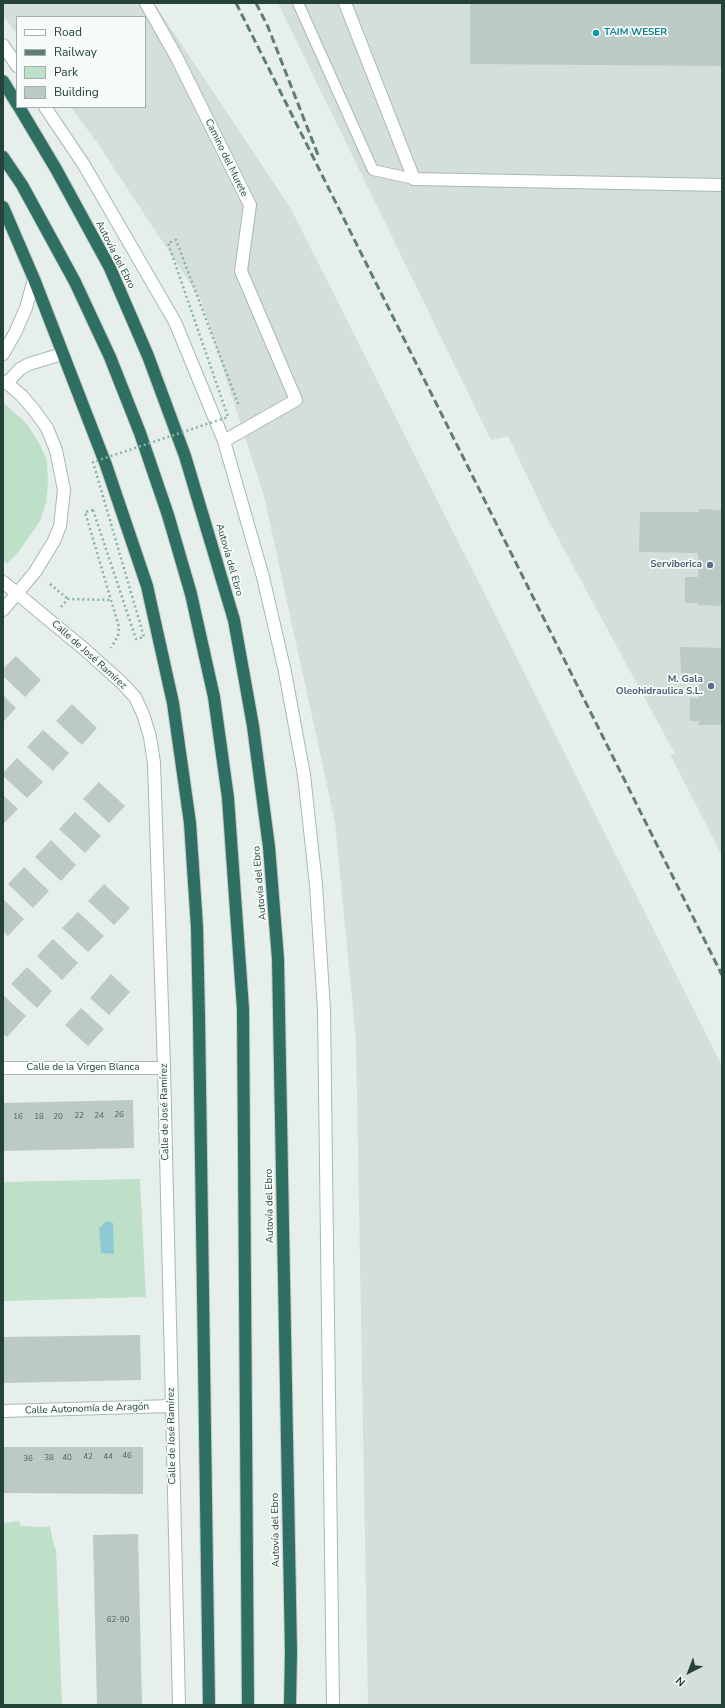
<!DOCTYPE html>
<html>
<head>
<meta charset="utf-8">
<style>
  body { margin:0 }
  #map { position:relative; width:725px; height:1708px; overflow:hidden; background:#e6efeb; font-family:"Nunito Sans",sans-serif }
  canvas { display:block }
  .frame { position:absolute; inset:0; border:4px solid #24423a; pointer-events:none }
  .legend { position:absolute; left:16px; top:16px; width:130px; height:92px; box-sizing:border-box; background:#f7fbf9; border:1px solid #a3b1ad; margin:0; padding:5px 7px; list-style:none; font-size:12px; color:#24423a }
  .legend li { display:flex; align-items:center; gap:8px; height:20px }
  .legend b { width:20px; border:1px solid #a3b1ad }
  .north { position:absolute; left:669px; top:1652px; width:40px; height:40px; -webkit-text-stroke:3px #f7fbf9; paint-order:stroke; rotate:222deg; font-size:11px; font-weight:700; line-height:16px; text-align:center; color:#24423a }
  .north::after { content:''; display:block; margin:auto; width:14px; height:18px; background:#24423a; clip-path:polygon(50% 0,100% 100%,50% 72%,0 100%) }
</style>
</head>
<body>
<div id="map">
<canvas width="725" height="1708"></canvas>
<div class="frame"></div>
<ul class="legend">
<li><b style="height:5px;background:#fff"></b>Road</li>
<li><b style="height:5px;background:#5f7d75"></b>Railway</li>
<li><b style="height:11px;background:#bfe0c8"></b>Park</li>
<li><b style="height:11px;background:#bbcac4"></b>Building</li>
</ul>
<div class="north">N</div>
</div>
<script>
const c = document.querySelector('canvas').getContext('2d');
c.lineJoin = 'round';
function fillPath(path, color) { c.fillStyle = color; c.fill(path, 'evenodd'); }
const shape = rows => new Path2D(rows.map(r => 'M' + r).join(''));
function trace(path, color, width, dash) { c.strokeStyle = color; c.lineWidth = width; c.lineCap = dash ? 'butt' : 'round'; c.setLineDash(dash || []); c.stroke(path); }
function write(font, color, halo, rows, align = 'center') {
  c.font = font + ' "Nunito Sans",sans-serif'; c.lineWidth = 3.5; c.setLineDash([]); c.textBaseline = 'middle'; c.strokeStyle = halo; c.fillStyle = color; for (const [text, x, y, turn = 0] of rows) {
    c.save(); c.translate(x, y); c.rotate((+turn || 0) * Math.PI / 180); c.textAlign = isNaN(turn) ? turn : align; if (halo) c.strokeText(text, 0, 0); c.fillText(text, 0, 0); c.restore();
  }
}
const built = shape([
  [3,3,154,3,291,209,722,1066,722,1705,368,1705,356,1040,335,822,264,496,201,300,98,144,71,107,145,107,145,17,17,17,17,34,3,15],
  [278,3,722,3,722,856,670,754,675,754,546,516,508,436,491,440]
]);
const green = shape([
  [3,402,27,424,39,443,47,460,48,483,46,503,40,521,20,550,7,564,3,561],
  [140,1179,146,1297,3,1301,3,1182],
  [19,1521,21,1526,50,1527,54,1546,56,1549,62,1705,3,1705,3,1523]
]);
const water = shape([
  [107,1221,113,1223,114,1254,101,1253,99,1228]
]);
const building = shape([
  [470,3,722,3,722,66,470,64],
  [699,509,722,510,722,606,698,605,698,603,685,603,685,577,698,577,698,553,639,552,640,512,699,512],
  [680,647,722,648,722,725,698,725,699,721,690,721,690,698,699,698,699,674,681,673],
  [16,656,41,680,25,697,3,676,3,669],
  [3,695,16,708,3,722],
  [72,704,97,728,82,745,56,721],
  [43,730,69,753,53,771,27,747],
  [17,758,43,782,27,798,3,776,3,773],
  [99,782,125,806,109,823,83,799],
  [3,795,18,809,3,824],
  [75,812,101,836,85,853,59,829],
  [51,840,76,865,61,881,35,857],
  [24,867,49,891,33,908,8,884],
  [104,884,130,908,114,925,88,901],
  [3,899,24,919,8,936,3,931],
  [78,912,104,936,88,952,62,928],
  [53,939,78,963,62,980,37,956],
  [27,967,52,991,37,1008,11,984],
  [111,974,130,992,109,1015,90,998],
  [3,995,26,1016,7,1037,3,1034],
  [81,1008,104,1029,88,1046,65,1025],
  [133,1100,134,1148,3,1151,3,1103],
  [140,1335,141,1380,3,1383,3,1337],
  [3,1447,143,1447,143,1494,3,1493],
  [138,1534,142,1705,97,1705,93,1535]
]);
const path = shape([
  [93,510,85,512,119,627,118,636,111,648],
  [50,584,68,599],
  [61,607,68,599,111,600]
]);
const lane = shape([
  [298,3,373,170,414,179]
]);
const street = shape([
  [146,3,177,58,250,205,241,271,296,400,224,441],
  [345,3,414,179,722,185],
  [3,354,15,333,26,308,34,279],
  [3,381,7,383,22,396,34,410,47,428,56,450,64,490,60,526,54,541,35,572,3,610],
  [7,383,20,369,29,364,62,354],
  [3,582,83,648,122,683,135,697,143,714,150,737,154,763,164,1068,179,1705],
  [3,1068,164,1068],
  [3,1411,172,1406]
]);
const secondary = shape([
  [3,45,17,66],
  [45,107,84,165,175,322,224,441,263,577,285,672,304,775,316,885,324,1010,333,1705]
]);
const highway = shape([
  [3,81,17,104],
  [19,107,56,169,110,268,148,356,185,456,234,620,253,726,269,847,278,959,291,1652,290,1705],
  [3,157,22,185,75,282,110,357,140,433,168,515,191,594,214,697,228,798,243,1009,248,1705],
  [3,207,34,279,106,465,147,586,173,703,190,823,197,927,199,1019,209,1705]
]);
const rail = shape([
  [236,3,722,975],
  [256,3,268,27,318,155]
]);
const pathBridge = shape([
  [93,510,136,639,144,637,93,462,228,417,168,243,176,240,239,406]
]);
const markers = [
  [596,33,4,"#0f9aa8"],
  [710,565,4,"#5c6f8a"],
  [711,686,4,"#5c6f8a"]
];
const numberNames = [
  ["26",119,1115],
  ["22",79,1116],
  ["24",99,1116],
  ["16",18,1117],
  ["18",39,1117],
  ["20",58,1117],
  ["46",127,1456],
  ["42",88,1457],
  ["44",108,1457],
  ["38",49,1458],
  ["40",67,1458],
  ["36",28,1459],
  ["62-90",118,1620]
];
const cultureNames = [
  ["TAIM WESER",604,33]
];
const streetNames = [
  ["Camino del Murete",226,158,64],
  ["Autovía del Ebro",115,255,63],
  ["Autovía del Ebro",229,560,74],
  ["Calle de José Ramírez",89,655,42],
  ["Autovía del Ebro",260,883,-95],
  ["Calle de la Virgen Blanca",83,1068],
  ["Calle de José Ramírez",165,1112,-91],
  ["Autovía del Ebro",270,1206,-91],
  ["Calle Autonomía de Aragón",87,1409,-2],
  ["Calle de José Ramírez",172,1436,-91],
  ["Autovía del Ebro",276,1530,-91]
];
const serviceNames = [
  ["Serviberica",702,565],
  ["M. Gala",703,680],
  ["Oleohidraulica S.L.",703,692]
];
fillPath(built, '#d4dfda');
fillPath(green, '#bfe0c8');
fillPath(water, '#8ec9d4');
fillPath(building, '#bbcac4');
trace(lane, '#a8b8b2', 12);
trace(street, '#a8b8b2', 14);
trace(secondary, '#a4bbb3', 14);
trace(highway, '#c2cac8', 14);
trace(path, '#86b3a5', 2.5, [2, 3]);
trace(lane, '#fff', 10);
trace(street, '#fff', 12);
trace(secondary, '#fff', 12);
trace(highway, '#2f6f62', 12);
trace(rail, '#5f7d75', 3, [8, 4]);
trace(pathBridge, '#86b3a5', 2.5, [2, 3]);
for (const [x, y, r, color] of markers) { const dot = new Path2D(); dot.arc(x, y, r, 0, 2 * Math.PI); c.fillStyle = color; c.fill(dot); trace(dot, '#f7fbf9', 1.5); }
write('8px', '#4a645c', null, numberNames);
write('bold 10px', '#0d838f', '#f7fbf9', cultureNames, 'left');
write('10px', '#24423a', '#f7fbf9', streetNames);
write('bold 10px', '#4e5e75', '#f7fbf9', serviceNames, 'right');
</script>
</body>
</html>
